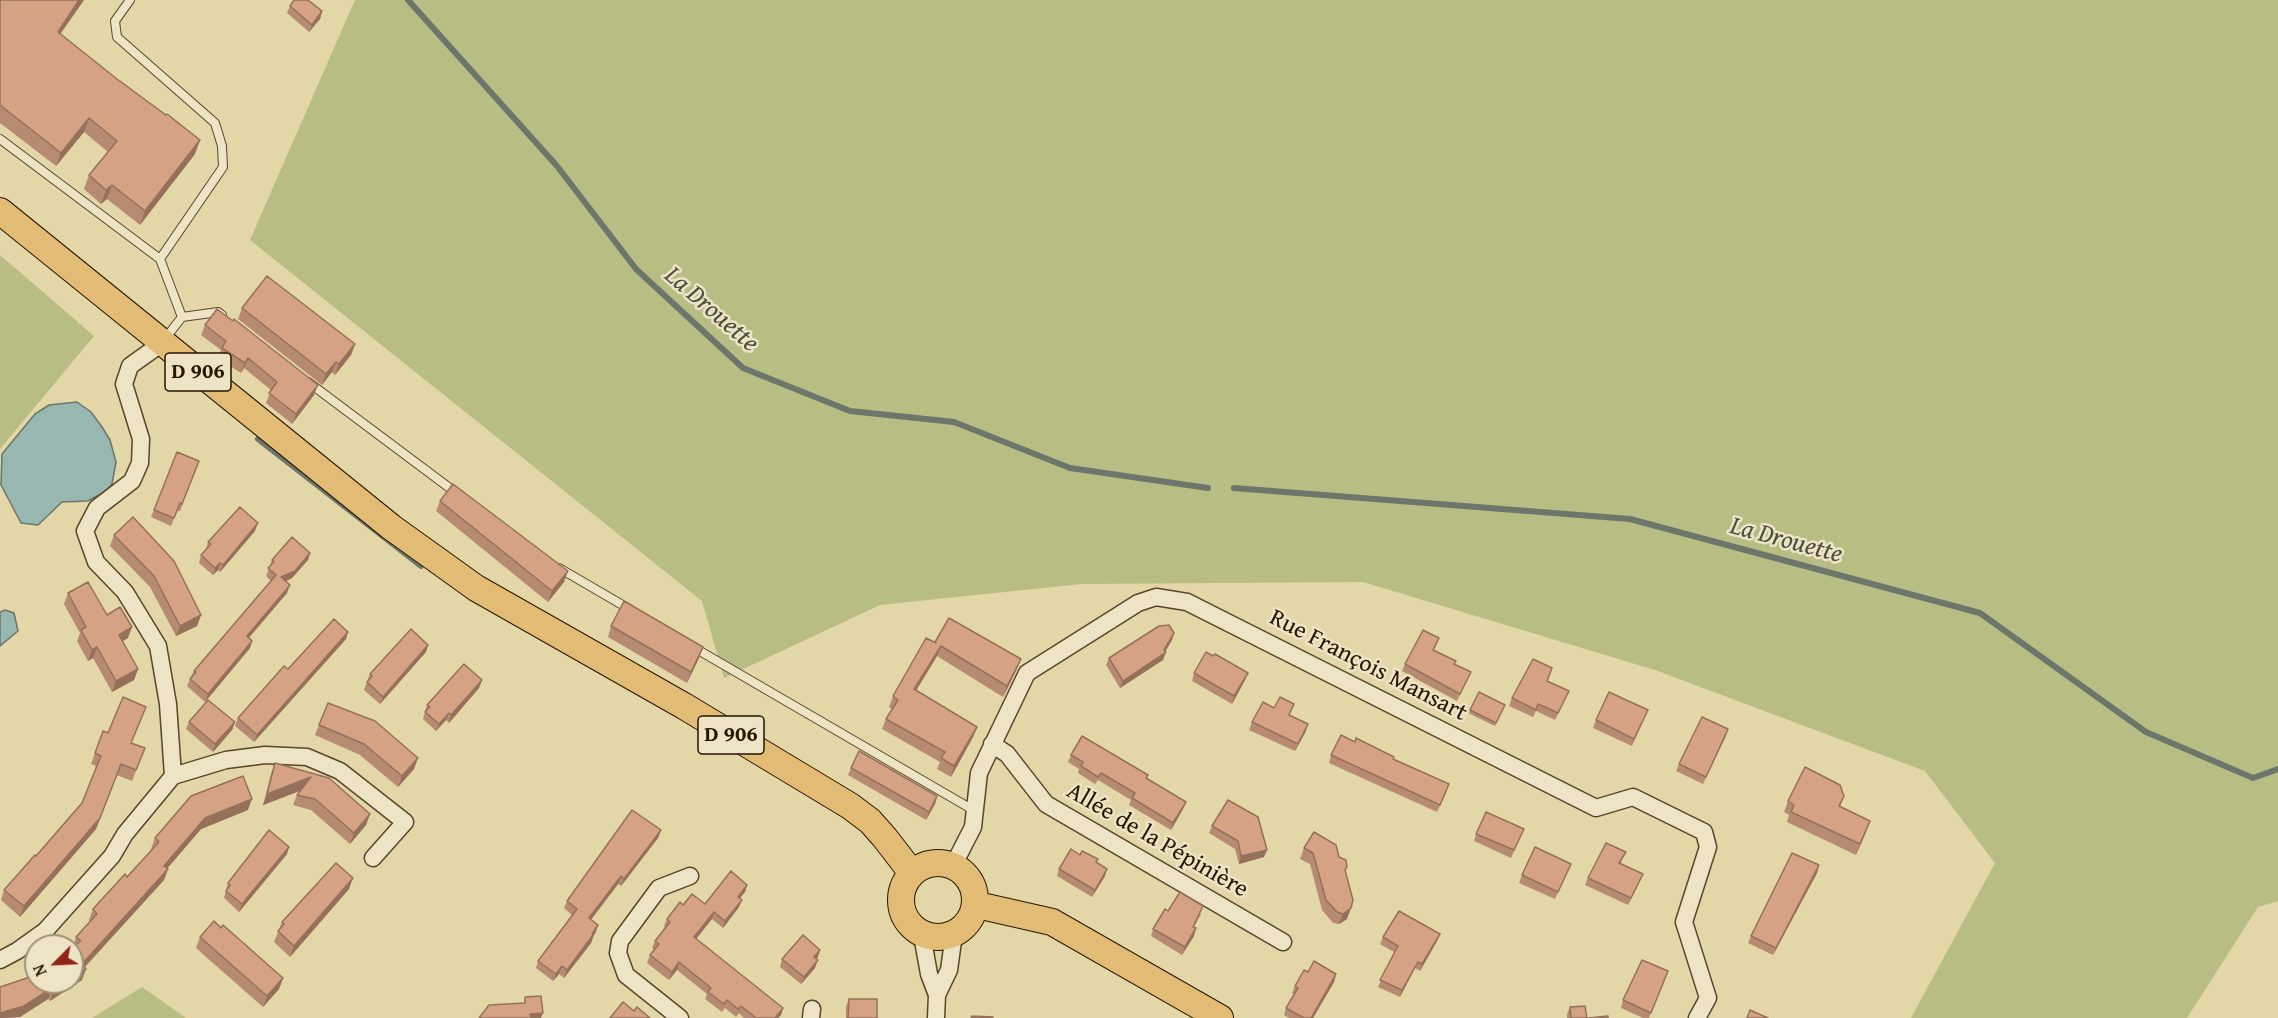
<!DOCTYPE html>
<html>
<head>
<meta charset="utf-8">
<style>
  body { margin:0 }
  #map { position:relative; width:2278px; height:1018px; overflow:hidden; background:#e3d6a7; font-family:"Gentium Book Plus",serif }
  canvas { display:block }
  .north { position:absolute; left:24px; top:934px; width:60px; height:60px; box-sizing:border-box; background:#ede4c6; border:2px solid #9f9177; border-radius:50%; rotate:246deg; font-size:16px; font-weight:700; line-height:24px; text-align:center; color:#291500 }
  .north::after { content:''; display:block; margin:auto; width:21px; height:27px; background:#8f2418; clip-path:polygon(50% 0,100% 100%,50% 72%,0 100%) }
</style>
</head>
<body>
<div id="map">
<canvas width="2278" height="1018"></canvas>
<div class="north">N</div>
</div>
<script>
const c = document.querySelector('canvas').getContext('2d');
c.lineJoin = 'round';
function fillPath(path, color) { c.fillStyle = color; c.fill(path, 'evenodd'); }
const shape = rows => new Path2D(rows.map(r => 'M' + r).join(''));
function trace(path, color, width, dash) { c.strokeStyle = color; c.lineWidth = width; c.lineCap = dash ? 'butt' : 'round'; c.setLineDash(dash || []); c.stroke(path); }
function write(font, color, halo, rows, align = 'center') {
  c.font = font + ' "Gentium Book Plus",serif'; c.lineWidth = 5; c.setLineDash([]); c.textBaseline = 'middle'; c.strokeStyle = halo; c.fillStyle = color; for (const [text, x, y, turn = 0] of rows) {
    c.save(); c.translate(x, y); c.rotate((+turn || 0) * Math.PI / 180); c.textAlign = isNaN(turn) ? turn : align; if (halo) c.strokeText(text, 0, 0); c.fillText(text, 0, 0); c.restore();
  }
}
const green = shape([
  [355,0,2278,0,2278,901,2258,907,2187,1018,1911,1018,1995,863,1925,771,1655,670,1363,582,1081,584,880,605,724,678,702,601,250,240],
  [0,255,94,336,0,449],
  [142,987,186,1018,92,1018]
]);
const water = shape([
  [77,402,91,412,102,427,110,440,116,462,112,484,106,491,88,501,62,502,38,525,21,523,1,485,2,454,35,414,49,405,77,402],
  [5,610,14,613,18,631,0,646,0,612,5,610]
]);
const stream = shape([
  [408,0,557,166,636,269,743,368,850,411,954,422,1070,468,1208,488],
  [258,439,421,566],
  [1234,488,1630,519,1980,613,2146,732,2253,778,2278,769]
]);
const service = shape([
  [130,0,115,21,117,37,215,123,222,146,223,167,160,259],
  [0,139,160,259,182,317],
  [164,340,182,317,218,312,222,315],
  [308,382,459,495],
  [559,568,631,610],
  [693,647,975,811]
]);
const minor = shape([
  [992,744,1007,754,1046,804,1283,942],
  [173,776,226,760,265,755,307,757,340,771,405,822,373,858],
  [953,866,973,827,979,773,1027,673,1138,603,1156,597,1187,602,1596,808,1633,797,1704,832,1708,847,1684,922,1708,998,1697,1018],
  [922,935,929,974,937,995,936,1018],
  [0,960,17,951,45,931,112,856,125,834,173,776,168,704,158,646,125,592,96,562,85,531,97,508,132,481,140,463,141,439,124,384,130,366,162,343],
  [937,995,949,970,954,934],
  [680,1018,626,975,618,953,620,941,659,888,690,876],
  [811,1018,812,1009]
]);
const primary = shape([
  [0,211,391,527,476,588,684,706,850,806,870,821,885,838,912,873],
  '901 900a37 37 0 1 1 74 0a37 37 0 1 1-74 0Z',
  [975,906,986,907,1052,922,1220,1018]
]);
const wall = shape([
  [0,0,84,0,60,34,195,154,140,225,107,199,101,204,84,189,89,175,108,152,84,132,56,166,0,123],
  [290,6,322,11,320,19,309,32,287,13],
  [242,308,355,344,351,355,335,375,332,372,322,385,238,319],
  [205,325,314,395,292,424,266,403,271,390,244,368,241,373,218,358,221,350,201,335],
  [199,461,180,511,177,511,171,526,151,517,154,510],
  [440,501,564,582,548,602,436,511],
  [255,531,220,572,218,570,213,575,199,563,201,555,206,550,206,549,208,542],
  [114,535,201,615,197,626,176,636,150,587,110,546],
  [310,553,308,560,292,578,285,581,287,593,249,638,252,641,250,648,205,702,187,686,190,679,194,671,271,581,266,576,272,560],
  [68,593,107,615,128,638,122,641,138,669,134,680,112,692,93,658,88,661,77,641,80,633,64,604],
  [611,626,703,647,699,658,687,683,608,637],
  [348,632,346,639,254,742,235,726,238,718,288,669],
  [1172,640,1165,651,1163,660,1120,688,1106,665,1109,658],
  [935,642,1017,669,1003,697,937,656,916,691,977,727,973,737,951,777,937,769,940,762,882,729,886,719,892,709,889,707,893,696],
  [428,645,426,652,380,704,364,690,370,674],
  [1437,645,1434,650,1455,664,1468,679,1457,701,1402,671,1405,664],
  [1194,673,1245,680,1232,704,1192,681],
  [482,680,479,688,449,723,446,720,436,731,423,719,427,705],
  [1569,691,1555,720,1536,711,1533,717,1509,706,1512,698],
  [328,703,414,769,398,787,360,755,315,735],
  [1274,708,1291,711,1289,715,1306,731,1295,751,1249,730,1252,722],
  [1504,708,1495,726,1468,713,1470,710],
  [1645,717,1632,746,1593,728,1596,720],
  [189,722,235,722,232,730,213,752,186,729],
  [1728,729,1703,784,1676,771,1679,764],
  [103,731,145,748,132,781,117,775,96,829,20,917,1,900,4,890,36,856,82,803,96,766,91,764],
  [1071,755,1146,778,1186,802,1183,809,1171,830,1129,805,1131,800,1098,780,1095,784,1078,773,1079,769,1068,762],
  [1331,755,1447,791,1437,812,1329,763],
  [275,763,370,814,366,825,350,844,311,810,293,805,297,795,300,791,263,805,271,774],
  [851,768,937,796,935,804,926,820,848,775],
  [1844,796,1840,807,1866,832,1856,855,1787,822,1789,815,1784,812,1788,801],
  [248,810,201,829,167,868,168,869,164,880,85,967,82,980,50,1001,48,999,20,1017,0,1018,30,977,73,947,76,937,90,922,89,920,93,909,127,877,152,849,151,849,155,838],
  [1212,826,1264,857,1239,864,1235,849,1209,833],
  [661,830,658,838,621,886,618,884,591,920,598,925,596,933,593,936,591,943,564,978,559,974,553,981,536,968,538,961,572,915,564,908,567,901],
  [1476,834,1521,836,1511,858,1474,841],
  [1304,848,1347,867,1345,872,1347,919,1339,924,1333,923,1322,910,1310,864,1300,859],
  [1626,852,1620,864,1643,874,1628,905,1585,885,1588,878],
  [287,854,239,912,224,898,228,883],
  [1080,855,1096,863,1105,876,1092,897,1057,876,1059,869],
  [1571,864,1555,899,1519,883,1522,875],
  [1819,865,1817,873,1773,955,1748,943,1751,936],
  [747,885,745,892,740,898,739,907,723,928,712,919,696,939,783,1008,781,1015,778,1018,744,1018,739,1013,736,1017,725,1008,722,1012,705,999,707,994,677,970,669,980,647,963,650,955,654,950,652,948,655,941,665,927,664,926,667,919,705,904],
  [349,889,290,957,274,942,282,922],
  [1168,911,1201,914,1194,927,1194,936,1182,955,1151,936,1153,929],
  [221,928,283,978,279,989,263,1007,196,948,200,937],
  [1383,937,1437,941,1420,971,1415,968,1400,997,1378,987,1394,952,1380,944],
  [818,957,816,959,815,968,801,984,780,967,782,959],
  [1668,971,1649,1018,1643,1018,1621,1008,1623,1000],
  [1308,972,1336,974,1334,982,1313,1018,1289,1018,1284,1015,1286,1008,1294,994,1292,993,1295,986],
  [849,999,877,1018,846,1018,846,1006],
  [1570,1007,1587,1018,1567,1018,1567,1014]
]);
const shadedWall = shape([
  [79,0,84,0,52,46,58,32],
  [322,11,320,19,309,32,312,25],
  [89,118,84,132,56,166,61,153],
  [200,140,195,154,140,225,145,211],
  [112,185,107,199,101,204,106,190],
  [355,344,351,355,335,375,339,364],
  [248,358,244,368,241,373,245,363],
  [336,362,332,372,322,385,326,374],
  [318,385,314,395,292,424,296,414],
  [258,523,255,531,220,572,223,565],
  [310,553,308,560,292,578,279,585,281,577],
  [220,563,218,570,213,575,215,568],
  [568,571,564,582,548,602,552,591],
  [290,585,287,593,244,643,247,636],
  [201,615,197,626,176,636,180,626],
  [132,627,128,638,115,646,119,635],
  [348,632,346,639,254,742,257,735],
  [1174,633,1172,640,1164,654,1166,652,1163,660,1120,688,1123,681,1164,650],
  [252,641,250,648,205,702,208,694],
  [428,645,426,652,380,704,383,697],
  [941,646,937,656,910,700,914,689],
  [97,647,93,658,88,661,92,650],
  [703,647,699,658,687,683,691,672],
  [1021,659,1017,669,1003,697,1007,686],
  [138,669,134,680,112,692,116,681],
  [1248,673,1245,680,1232,704,1234,696],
  [482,680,479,688,449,723,451,715],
  [449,713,446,720,436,731,439,724],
  [235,722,232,730,213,752,215,744],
  [1308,724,1306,731,1295,751,1298,744],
  [977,727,973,737,951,777,954,766],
  [1728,729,1726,736,1703,784,1706,777],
  [418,758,414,769,398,787,402,776],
  [121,764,96,829,20,917,24,906],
  [311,777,307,788,263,805,267,794],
  [937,796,935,804,926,820,929,812],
  [252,799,248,810,201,829,160,877,164,866,205,818],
  [1186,802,1183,809,1171,830,1173,823],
  [370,814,366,825,350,844,354,833],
  [1870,821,1866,832,1856,855,1860,844],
  [661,830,658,838,621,886,624,879],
  [289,847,287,854,239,912,242,904],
  [1267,850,1264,857,1239,864,1241,856],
  [1819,865,1817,873,1773,955,1776,948],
  [168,869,164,880,80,972,86,969,82,980,50,1001,54,990,66,982,72,982,72,978,82,964],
  [1107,869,1105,876,1092,897,1095,890],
  [1643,874,1640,881,1628,905,1631,898],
  [621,876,618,884,586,926,589,918],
  [353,878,349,889,290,957,294,946],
  [747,885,745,892,735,904,738,897],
  [742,900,739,907,723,928,725,921],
  [1351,908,1347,919,1339,924,1343,914],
  [714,912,712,919,691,945,694,937],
  [598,925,591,943,564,978,567,970],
  [1196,928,1194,936,1182,955,1185,947],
  [1440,934,1437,941,1420,971,1422,964],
  [820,950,818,957,811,965,814,957],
  [818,960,815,968,801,984,804,977],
  [679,962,677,970,669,980,672,972],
  [1418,962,1415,968,1400,997,1402,990],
  [562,966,559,974,553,981,556,974],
  [1336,974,1334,982,1313,1018,1311,1018],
  [283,978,279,989,263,1007,267,996],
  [52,988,48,999,20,1017,0,1018,0,1013],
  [783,1008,781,1015,778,1018,775,1018],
  [543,1013,541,1018,529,1018,530,1014]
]);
const building = shape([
  [0,0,79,0,58,32,117,79,166,115,167,114,200,140,145,211,112,185,106,190,89,175,117,141,89,118,61,153,0,105,0,0],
  [294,0,308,0,322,11,312,25,290,6,294,0],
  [267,276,355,344,339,364,336,362,326,374,242,308,267,276],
  [217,309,233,321,234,319,318,385,296,414,269,393,277,382,248,358,245,363,222,348,226,341,205,325,217,309],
  [177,452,199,461,182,504,180,503,174,518,154,510,177,452],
  [453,484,568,571,552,591,440,501,453,484],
  [240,507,258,523,223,565,220,563,215,568,201,555,211,544,208,542,240,507],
  [133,517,174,561,201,615,180,626,154,576,114,535,133,517],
  [292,537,310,553,295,571,281,577,290,585,247,636,252,641,208,694,190,679,196,672,194,671,276,575,268,568,274,562,272,560,292,537],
  [88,582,107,615,120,607,132,627,119,635,138,669,116,681,97,647,92,650,81,630,86,627,68,593,88,582],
  [624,601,703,647,691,672,611,626,624,601],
  [949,618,1021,659,1007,686,941,646,914,689,977,727,954,766,941,758,945,752,886,719,898,700,893,696,926,638,936,643,935,642,949,618],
  [334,619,348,632,257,735,238,718,284,666,288,669,334,619],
  [1169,625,1174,633,1164,650,1166,652,1123,681,1109,658,1159,626,1169,625],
  [411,629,428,645,383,697,367,682,372,676,370,674,411,629],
  [1423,630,1439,638,1433,650,1456,661,1454,664,1471,672,1460,694,1405,664,1423,630],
  [1206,652,1213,656,1215,654,1248,673,1234,696,1194,673,1206,652],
  [1533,659,1552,668,1547,681,1569,691,1558,713,1538,704,1536,710,1512,698,1533,659],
  [464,664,482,680,451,715,449,713,439,724,425,712,430,707,427,705,464,664],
  [1479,692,1505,705,1496,723,1470,710,1479,692],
  [1609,692,1648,710,1634,739,1596,720,1609,692],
  [123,697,146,707,131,743,145,748,136,770,121,764,100,818,24,906,4,890,35,855,36,856,82,803,101,756,95,753,103,731,108,733,123,697],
  [1280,697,1294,704,1289,715,1308,724,1298,744,1252,722,1263,702,1274,708,1280,697],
  [208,700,235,722,215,744,189,722,208,700],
  [328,703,375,721,418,758,402,776,364,744,319,725,328,703],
  [1702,717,1728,729,1706,777,1679,764,1702,717],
  [1341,735,1355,742,1356,738,1394,757,1393,759,1449,784,1440,805,1331,755,1341,735],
  [1082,736,1148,775,1146,778,1186,802,1173,823,1132,798,1135,793,1101,773,1098,777,1081,766,1083,762,1071,755,1082,736],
  [859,751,937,796,929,812,851,768,859,751],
  [275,763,329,778,370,814,354,833,315,799,297,795,311,777,267,794,275,763],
  [1805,767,1840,785,1844,796,1839,806,1870,821,1860,844,1791,812,1794,805,1788,801,1805,767],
  [243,776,252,799,205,818,164,866,168,869,82,964,86,969,72,978,72,947,81,941,76,937,97,914,93,909,125,874,127,877,159,842,155,838,191,796,243,776],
  [1228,800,1258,817,1267,850,1241,856,1238,841,1212,826,1228,800],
  [632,810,661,830,624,879,621,876,589,918,598,925,592,934,593,935,567,970,562,966,556,974,538,961,577,909,567,901,632,810],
  [1486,812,1524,829,1514,850,1476,834,1486,812],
  [269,830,289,847,242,904,226,891,230,885,228,883,269,830],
  [1314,832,1336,845,1339,857,1346,860,1347,867,1345,870,1353,900,1351,908,1343,914,1337,912,1326,900,1313,853,1304,848,1314,832],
  [1606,843,1626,852,1619,863,1643,874,1631,898,1588,878,1606,843],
  [1535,847,1571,864,1558,892,1522,875,1535,847],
  [1071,849,1080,855,1082,851,1098,859,1096,862,1107,869,1095,890,1059,869,1071,849],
  [1792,853,1819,865,1776,948,1751,936,1792,853],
  [336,863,353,878,294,946,278,931,284,924,282,922,336,863],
  [731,871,747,885,738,897,742,900,725,921,714,912,694,937,783,1008,775,1018,756,1018,741,1006,738,1009,727,1000,724,1004,708,992,711,988,679,962,672,972,650,955,659,944,655,941,670,922,667,919,680,902,683,905,692,894,705,904,731,871],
  [1180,892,1203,906,1193,927,1196,928,1185,947,1153,929,1165,909,1168,911,1180,892],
  [1399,911,1440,934,1422,964,1418,962,1402,990,1380,980,1398,946,1383,937,1399,911],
  [214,921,221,928,223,925,283,978,267,996,200,937,214,921],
  [803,935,820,950,814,957,818,960,804,977,782,959,803,935],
  [1642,960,1668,971,1651,1013,1623,1000,1642,960],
  [1314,961,1336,974,1311,1018,1304,1018,1286,1008,1298,988,1295,986,1304,970,1308,972,1314,961],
  [36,973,36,982,66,982,54,990,52,988,24,1006,0,1013,0,987,30,977,36,973],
  [541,996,543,1013,530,1014,531,1018,479,1018,489,1005,525,1003,525,997,541,996],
  [849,999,877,999,877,1018,848,1018,849,999],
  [623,1002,634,1011,637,1007,650,1018,610,1018,623,1002],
  [1585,1006,1587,1018,1571,1018,1570,1007,1585,1006],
  [1750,1010,1768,1018,1747,1018,1750,1010],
  [972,1016,993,1017,993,1018,971,1018,972,1016],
  [1608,1016,1608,1018,1589,1018,1608,1016]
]);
const shields = [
  [198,372,66],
  [731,735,66]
];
const shieldNames = [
  ["D 906",198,372],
  ["D 906",731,735]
];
const streetNames = [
  ["Rue François Mansart",1368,666,27],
  ["Allée de la Pépinière",1157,841,30]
];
const waterNames = [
  ["La Drouette",711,310,41],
  ["La Drouette",1786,541,15]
];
fillPath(green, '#b8bd84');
fillPath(water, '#98b7b1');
trace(water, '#6c766a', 1.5);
trace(stream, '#6c766a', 6);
trace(service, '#58452a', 10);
trace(minor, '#58452a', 19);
trace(primary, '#291500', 28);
trace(service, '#ede4c6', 8);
trace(minor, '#ede4c6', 16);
trace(primary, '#e2bb74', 26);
fillPath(wall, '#b78b71');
fillPath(shadedWall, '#95715c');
fillPath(building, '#d5a283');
trace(building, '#95715c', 1.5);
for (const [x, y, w] of shields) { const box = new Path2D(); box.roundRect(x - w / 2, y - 19, w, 38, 4.5); c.fillStyle = '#ede4c6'; c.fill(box); trace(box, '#291500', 1.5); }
write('bold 22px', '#291500', null, shieldNames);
write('24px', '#291500', '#ede4c6', streetNames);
write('italic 26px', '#504e3e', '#ede4c6', waterNames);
</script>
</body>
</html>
